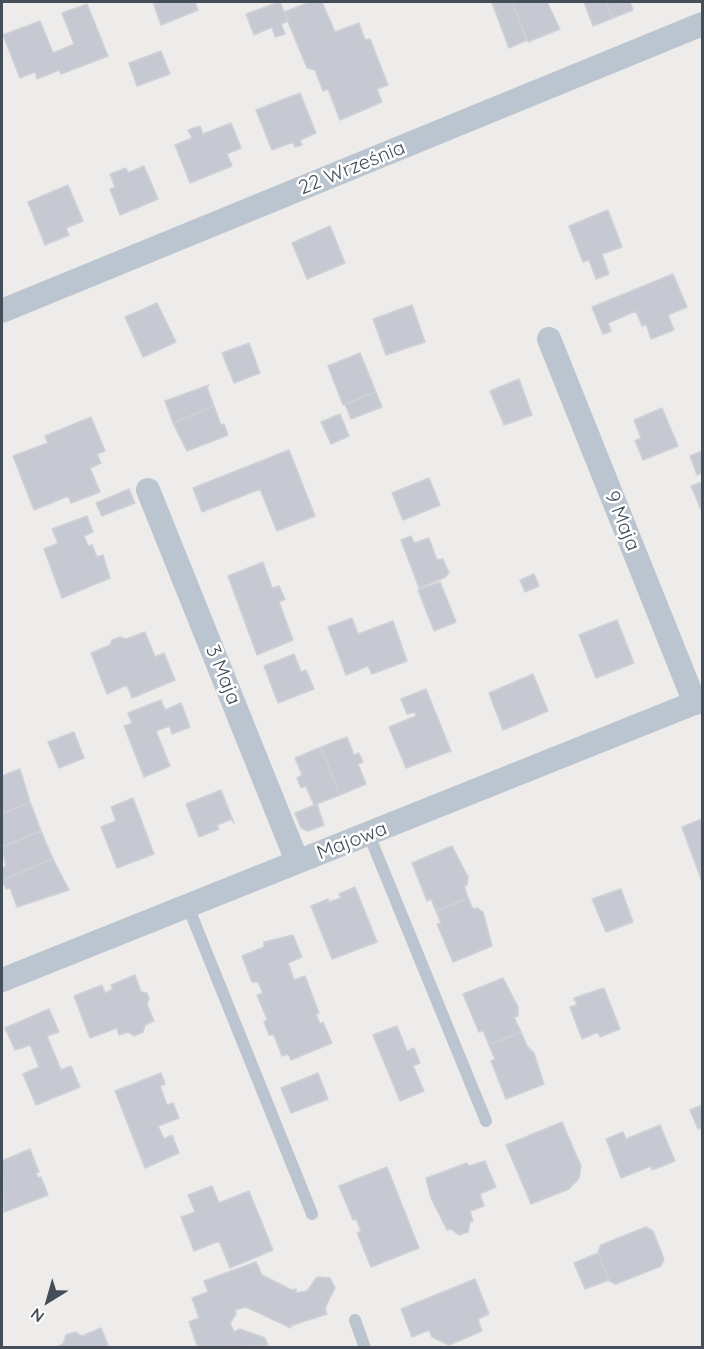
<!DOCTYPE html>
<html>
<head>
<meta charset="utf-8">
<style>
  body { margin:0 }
  #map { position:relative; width:704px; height:1349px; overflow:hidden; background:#eeebeb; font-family:Quicksand,sans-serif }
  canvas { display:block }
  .frame { position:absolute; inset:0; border:3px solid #434e59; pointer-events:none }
  .north { position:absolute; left:18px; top:1271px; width:60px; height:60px; -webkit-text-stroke:4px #fff; paint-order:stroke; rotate:217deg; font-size:16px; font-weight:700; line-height:24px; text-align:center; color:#434e59 }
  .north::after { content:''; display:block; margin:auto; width:21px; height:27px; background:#434e59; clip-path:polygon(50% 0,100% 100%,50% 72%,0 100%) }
</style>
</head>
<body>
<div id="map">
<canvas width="704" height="1349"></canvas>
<div class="frame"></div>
<div class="north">N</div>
</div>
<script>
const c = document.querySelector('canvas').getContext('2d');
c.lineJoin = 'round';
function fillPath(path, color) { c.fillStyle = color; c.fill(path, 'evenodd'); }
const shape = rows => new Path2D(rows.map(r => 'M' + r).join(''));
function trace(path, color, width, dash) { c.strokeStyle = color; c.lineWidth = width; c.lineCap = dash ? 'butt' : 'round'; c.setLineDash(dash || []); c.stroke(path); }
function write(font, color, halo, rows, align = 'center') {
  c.font = font + ' Quicksand,sans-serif'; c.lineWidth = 5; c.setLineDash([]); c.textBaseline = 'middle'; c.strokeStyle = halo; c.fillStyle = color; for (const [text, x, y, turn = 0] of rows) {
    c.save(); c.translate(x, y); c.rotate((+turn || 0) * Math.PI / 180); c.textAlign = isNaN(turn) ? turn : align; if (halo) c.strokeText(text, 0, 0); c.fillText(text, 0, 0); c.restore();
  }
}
const building = shape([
  [153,2,195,2,198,10,161,25,153,2],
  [280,2,288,21,281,24,285,34,275,37,272,27,254,35,246,14,280,2],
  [310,2,322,2,335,32,359,23,365,40,370,39,388,85,377,89,382,102,340,120,328,89,323,91,315,70,307,68,284,12,310,2],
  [497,2,512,2,527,40,509,48,492,3,497,2],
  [512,2,547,2,560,29,528,42,512,2],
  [580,2,606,2,613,18,593,26,584,2,580,2],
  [606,2,630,2,633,10,613,18,606,2],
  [87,4,108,56,61,74,59,70,37,79,35,72,20,78,3,35,40,21,53,53,74,44,62,13,87,4],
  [161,51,170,74,137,86,129,63,161,51],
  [300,93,316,133,300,140,302,145,295,147,293,142,272,150,256,110,300,93],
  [231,123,241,148,227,154,232,166,190,183,175,145,192,138,188,130,200,126,203,134,231,123],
  [144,166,158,199,120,215,110,189,115,187,110,174,126,168,128,173,144,166],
  [68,185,83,221,66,228,69,235,45,245,28,202,68,185],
  [608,210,622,247,602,254,609,274,596,279,589,260,583,262,569,226,608,210],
  [330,226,345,263,307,279,292,243,330,226],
  [673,274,687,307,668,315,674,330,651,339,646,324,642,326,636,311,608,323,611,331,603,334,592,307,673,274],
  [157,303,176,342,143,357,125,317,157,303],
  [412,305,425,342,386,355,373,319,412,305],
  [249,343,260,373,234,383,222,353,249,343],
  [360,353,376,392,343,405,328,366,360,353],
  [519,379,532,415,504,425,490,391,519,379],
  [209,385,207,387,214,406,173,423,165,401,209,385],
  [376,392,382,407,351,419,345,404,376,392],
  [214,406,221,425,224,424,228,435,187,451,173,423,214,406],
  [662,408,678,446,643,460,635,441,641,438,634,420,662,408],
  [340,414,349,436,331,444,321,422,340,414],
  [91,417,105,451,97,454,101,463,90,468,100,492,71,503,68,496,34,510,13,456,48,443,45,436,91,417],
  [289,450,315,516,277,531,260,489,202,512,193,488,289,450],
  [702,451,702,473,697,475,690,456,702,451],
  [429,478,440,505,403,520,392,493,429,478],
  [702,482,702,512,691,486,702,482],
  [129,489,135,503,102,516,96,503,129,489],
  [87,516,93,532,84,536,88,546,92,545,97,557,103,555,110,578,62,598,44,549,58,543,52,529,87,516],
  [411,536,414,543,429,538,437,560,443,559,449,573,444,578,419,588,401,540,411,536],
  [263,562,272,588,279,586,285,599,279,602,293,640,257,655,228,576,263,562],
  [534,574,539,586,525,592,520,580,534,574],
  [440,582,456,622,434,631,418,590,440,582],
  [352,618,358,634,393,621,407,661,372,674,368,666,346,675,328,627,352,618],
  [617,620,634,663,596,678,579,635,617,620],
  [145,632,155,657,164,653,175,680,132,698,127,685,107,694,91,653,110,645,112,640,120,637,126,639,145,632],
  [294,654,301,672,306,670,314,689,278,703,264,666,294,654],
  [533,674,548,711,503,730,489,693,533,674],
  [426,689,451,751,406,768,389,727,416,716,415,712,407,714,401,699,426,689],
  [161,700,165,710,181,703,190,727,172,734,170,726,156,731,170,766,144,777,124,726,132,723,128,713,161,700],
  [74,732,84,758,59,768,48,742,74,732],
  [347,737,354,755,359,753,363,762,358,764,366,784,340,795,321,747,347,737],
  [321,747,340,795,314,805,306,786,301,788,297,778,302,775,295,758,321,747],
  [20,769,30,802,2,814,2,776,20,769],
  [221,790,234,823,232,819,217,825,219,829,199,837,186,804,221,790],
  [133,798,154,854,117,868,101,827,116,821,111,807,133,798],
  [30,802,41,831,2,847,2,814,30,802],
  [317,804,324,825,308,831,301,828,295,813,317,804],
  [702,819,702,882,682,827,702,819],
  [41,831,53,859,2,880,2,868,6,866,2,847,41,831],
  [452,846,468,877,467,885,464,886,468,898,436,911,431,899,427,901,412,863,452,846],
  [53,859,69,890,17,907,10,888,6,889,2,880,53,859],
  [355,887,377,942,332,959,311,906,328,899,329,902,341,898,339,894,355,887],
  [621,889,633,922,606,932,592,899,621,889],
  [468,898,473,909,477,908,483,912,492,946,453,962,437,924,441,923,436,911,468,898],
  [293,935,302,957,288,963,294,980,305,976,319,1013,316,1014,320,1024,323,1022,332,1043,291,1060,288,1054,282,1056,274,1035,269,1035,264,1022,267,1019,257,995,263,993,258,982,252,982,242,956,264,947,264,942,293,935],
  [135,975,141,992,147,993,149,999,147,1004,154,1021,145,1025,143,1032,134,1036,128,1032,119,1035,117,1028,90,1038,74,996,102,985,105,993,113,989,111,985,135,975],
  [503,978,518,1007,518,1016,514,1017,521,1032,489,1045,483,1030,479,1032,463,994,503,978],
  [604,988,620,1029,600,1037,598,1032,582,1039,570,1007,577,1005,574,998,604,988],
  [49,1009,59,1032,47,1036,61,1070,71,1066,80,1087,36,1105,23,1074,39,1067,30,1045,15,1050,5,1028,49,1009],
  [397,1026,407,1051,414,1048,420,1063,413,1066,424,1091,400,1101,373,1035,397,1026],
  [521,1032,527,1046,534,1053,544,1084,506,1099,491,1061,495,1059,489,1045,521,1032],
  [161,1073,165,1084,160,1086,167,1105,173,1103,179,1118,158,1126,164,1139,172,1135,179,1153,145,1168,115,1091,161,1073],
  [318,1073,328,1099,291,1113,281,1088,318,1073],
  [702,1105,702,1127,698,1129,690,1110,702,1105],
  [562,1122,581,1166,579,1178,569,1189,531,1204,506,1145,562,1122],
  [660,1125,675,1161,652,1170,651,1166,621,1178,606,1139,623,1132,626,1139,660,1125],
  [30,1149,39,1172,36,1173,38,1178,41,1177,48,1195,4,1212,2,1161,30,1149],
  [485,1161,496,1187,480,1194,484,1206,470,1211,473,1221,470,1222,468,1232,459,1235,451,1229,447,1230,431,1198,426,1178,467,1163,469,1166,485,1161],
  [387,1167,419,1248,371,1267,357,1233,361,1231,356,1219,353,1220,339,1186,387,1167],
  [212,1186,219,1203,249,1191,273,1250,230,1268,219,1241,194,1251,181,1217,195,1212,188,1195,212,1186],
  [646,1227,653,1231,664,1259,661,1266,616,1284,609,1281,598,1252,601,1245,646,1227],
  [598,1253,609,1280,585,1289,574,1263,598,1253],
  [256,1262,262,1275,292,1290,296,1289,296,1293,307,1291,317,1277,330,1278,335,1288,325,1308,327,1314,290,1326,291,1328,246,1307,235,1310,236,1314,230,1323,234,1332,240,1329,265,1338,268,1345,198,1348,189,1322,199,1318,192,1298,208,1292,204,1281,256,1262],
  [475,1279,489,1314,478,1319,482,1331,449,1345,432,1337,429,1330,412,1337,401,1309,475,1279],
  [101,1328,109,1348,54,1348,63,1344,66,1335,75,1332,82,1336,101,1328]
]);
const service = shape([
  [369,835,486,1121],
  [187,904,312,1214],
  [355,1320,365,1348]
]);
const minor = shape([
  [2,311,702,24],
  [549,339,695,703],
  [148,490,297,861],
  [2,980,702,700]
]);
const streetNames = [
  ["22 Września",352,168,-22],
  ["9 Maja",622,521,68],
  ["3 Maja",223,675,68],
  ["Majowa",352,841,-21]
];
fillPath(building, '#c7c9d2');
trace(building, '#ced1d8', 1.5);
trace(service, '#bbc5cf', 12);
trace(minor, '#bbc5cf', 24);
write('20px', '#434e59', '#fff', streetNames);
</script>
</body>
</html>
